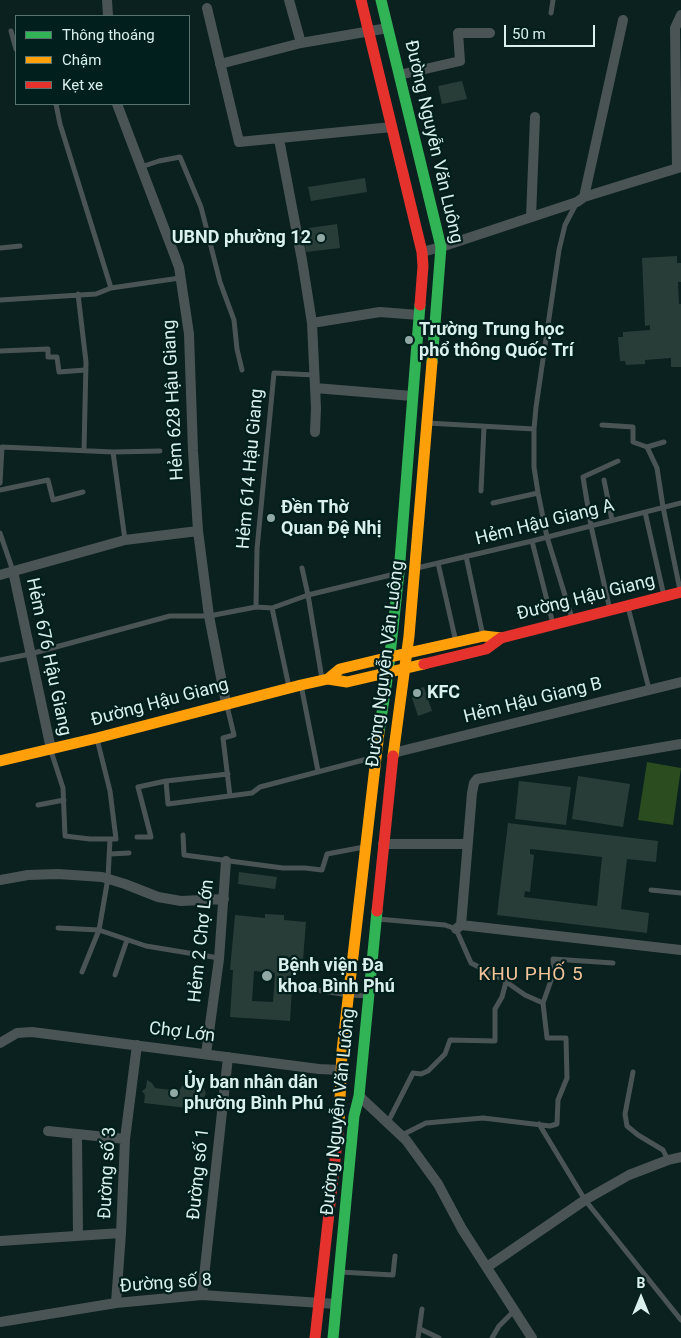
<!DOCTYPE html>
<html>
<head>
<meta charset="utf-8">
<style>
  body { margin:0 }
  #map { position:relative; width:681px; height:1338px; overflow:hidden; background:#0a211f; font-family:Roboto,sans-serif }
  canvas { display:block }
  .legend { position:absolute; left:15px; top:15px; width:175px; height:90px; box-sizing:border-box; background:#001f1d; border:1px solid #577370; margin:0; padding:6px 9px; list-style:none; font-size:15px; color:#d9f0ec }
  .legend li { display:flex; align-items:center; gap:10px; height:25px }
  .legend b { width:25px; border:1px solid #577370 }
  .north { position:absolute; left:616px; top:1273px; width:50px; height:50px; -webkit-text-stroke:4px #001f1d; paint-order:stroke; rotate:0deg; font-size:14px; font-weight:700; line-height:20px; text-align:center; color:#d9f0ec }
  .north::after { content:''; display:block; margin:auto; width:18px; height:22px; background:#d9f0ec; clip-path:polygon(50% 0,100% 100%,50% 72%,0 100%) }
  .scale { position:absolute; left:504px; top:25px; width:91px; height:22px; box-sizing:border-box; border:2px solid #d9f0ec; border-top:0; padding-left:6px; font-size:15px; line-height:18px; white-space:nowrap; color:#d9f0ec; -webkit-text-stroke:4px #001f1d; paint-order:stroke }
</style>
</head>
<body>
<div id="map">
<canvas width="681" height="1338"></canvas>
<ul class="legend">
<li><b style="height:6px;background:#30b455"></b>Thông thoáng</li>
<li><b style="height:6px;background:#ff9f0a"></b>Chậm</li>
<li><b style="height:6px;background:#e5322d"></b>Kẹt xe</li>
</ul>
<div class="north">B</div>
<div class="scale">50 m</div>
</div>
<script>
const c = document.querySelector('canvas').getContext('2d');
c.lineJoin = 'round';
function fillPath(path, color) { c.fillStyle = color; c.fill(path, 'evenodd'); }
const shape = rows => new Path2D(rows.map(r => 'M' + r).join(''));
function trace(path, color, width, dash) { c.strokeStyle = color; c.lineWidth = width; c.lineCap = dash ? 'butt' : 'round'; c.setLineDash(dash || []); c.stroke(path); }
function write(font, color, halo, rows, align = 'center') {
  c.font = font + ' Roboto,sans-serif'; c.lineWidth = 4.5; c.setLineDash([]); c.textBaseline = 'middle'; c.strokeStyle = halo; c.fillStyle = color; for (const [text, x, y, turn = 0] of rows) {
    c.save(); c.translate(x, y); c.rotate((+turn || 0) * Math.PI / 180); c.textAlign = isNaN(turn) ? turn : align; if (halo) c.strokeText(text, 0, 0); c.fillText(text, 0, 0); c.restore();
  }
}
const green = shape([
  [647,762,681,768,673,825,638,820]
]);
const building = shape([
  [462,81,467,99,442,104,438,86],
  [365,178,367,192,311,201,308,187],
  [337,224,340,248,306,252,302,229],
  [677,256,677,263,681,263,681,282,678,282,679,304,681,304,681,367,671,367,671,358,645,360,645,364,626,365,625,361,620,361,618,337,623,337,623,332,650,330,650,325,645,326,642,258],
  [424,687,432,711,418,716,412,698,415,690],
  [578,776,630,784,623,827,572,819],
  [519,781,571,787,566,825,515,819],
  [508,823,658,841,656,862,627,859,621,909,649,913,647,933,497,915],
  [530,849,602,857,597,906,524,897,525,891,530,892,534,855,530,854],
  [239,872,277,877,275,889,238,884],
  [265,914,284,915,284,920,306,922,302,972,293,971,290,1021,230,1017,233,970,230,970,235,915,265,918],
  [254,971,275,973,273,1002,252,1001],
  [199,1077,198,1084,204,1088,206,1094,202,1100,196,1103,195,1109,144,1103,145,1095,142,1091,146,1088,147,1080,152,1083,155,1088,179,1091,186,1080]
]);
const lane = shape([
  [551,13,553,0],
  [11,31,16,49],
  [56,104,60,124,111,288],
  [141,167,159,161,180,157,201,207,220,282,234,320,237,349,242,370],
  [0,248,20,246],
  [78,294,86,362,84,450],
  [0,300,96,294,111,288,180,278],
  [0,351,48,349,48,357,57,357,59,372,85,370],
  [427,423,534,429],
  [602,425,633,427,633,442,647,447,657,468,663,507,680,590],
  [647,447,664,442],
  [113,452,125,540],
  [604,480,612,520],
  [0,483,2,447,113,452,160,451],
  [0,490,48,480,53,500,83,492],
  [481,491,484,427],
  [493,503,538,493],
  [645,512,664,596],
  [0,533,13,571],
  [532,541,553,624],
  [466,556,483,636],
  [438,563,456,642],
  [302,568,308,595,322,679],
  [417,568,532,541,681,503],
  [256,607,257,549,274,373,314,375],
  [628,607,649,689],
  [272,608,289,687],
  [610,610,591,526,583,477,618,461],
  [572,618,547,537,538,493,534,467,534,429,536,407,559,250,565,225,576,204],
  [0,660,30,654,170,616,209,616,256,607,272,608,308,595,399,573],
  [301,685,318,771],
  [227,706,234,735,223,738,230,796],
  [51,751,63,788,65,836,90,839,116,839,110,791,97,739],
  [166,781,168,804,252,793,260,787,375,757],
  [38,805,64,800],
  [183,835,184,855,283,868,305,868,322,870,327,854,364,847],
  [137,837,151,837,138,787,166,781,228,774],
  [110,854,129,853],
  [651,890,681,893],
  [378,919,445,925,456,929,471,963,502,979,525,995,543,1003],
  [58,928,99,930,146,946,219,958],
  [82,972,99,930,108,878,110,839],
  [115,975,127,940],
  [303,988,349,995,370,996],
  [633,1072,625,1114,627,1126,638,1135,663,1150,668,1160],
  [388,1122,413,1073,421,1074,428,1071,445,1054,450,1040,495,1041,495,1009,502,997,506,982],
  [539,1124,585,1200,681,1320],
  [402,1135,426,1123,483,1118,550,1126,557,1124,558,1100,567,1078,566,1038,547,1038,543,1003,554,972,553,959,613,963],
  [340,1272,393,1275,395,1256],
  [420,1329,439,1338],
  [418,1338,422,1309],
  [492,1338,499,1326,515,1310]
]);
const street = shape([
  [107,0,108,16],
  [289,0,301,43],
  [207,8,239,142,392,127],
  [220,64,301,43,388,28],
  [399,75,460,61,458,33,490,33],
  [117,104,179,267,189,334,193,451,198,531,209,616,226,703],
  [279,139,302,260,312,323,316,408,315,432],
  [677,168,675,28,681,15],
  [584,197,623,20],
  [531,217,535,117],
  [422,252,441,247,577,202,584,197,681,167],
  [312,323,380,312,419,315],
  [315,388,412,396],
  [13,571,51,749],
  [0,575,125,540,198,531],
  [393,753,681,682],
  [383,844,467,844],
  [0,880,28,875,58,874,102,877,125,884,158,897,181,901,224,899],
  [461,925,472,793,474,783,477,779,681,744],
  [456,929,461,925,681,950],
  [0,1043,17,1033,32,1032,319,1069,341,1070],
  [206,1054,219,959,226,861],
  [359,1096,406,1140,438,1184,462,1229,532,1338],
  [48,1131,77,1134],
  [78,1236,77,1134,125,1139],
  [0,1241,121,1233],
  [487,1267,585,1200,629,1175,668,1160,681,1157],
  [202,1295,228,1057],
  [116,1303,121,1233,125,1139,137,1045],
  [0,1322,116,1303,202,1295,336,1304]
]);
const fast = shape([
  [381,0,441,247,432,362],
  [379,732,388,673,399,573,420,305],
  [333,1338,354,1116,359,1096,377,911]
]);
const slow = shape([
  [328,679,340,669,390,657,484,636,501,638],
  [393,756,409,636,432,362],
  [0,761,97,738,301,685,328,679,347,682,424,664],
  [339,1124,342,1051,379,732]
]);
const jam = shape([
  [361,0,422,252,423,266,420,305],
  [424,664,486,649,501,638,681,592],
  [377,911,393,756],
  [315,1338,339,1124]
]);
const markers = [
  [321,238,5,"#91a8a4"],
  [409,340,5,"#91a8a4"],
  [271,518,5,"#91a8a4"],
  [417,693,5,"#91a8a4"],
  [267,976,6,"#91a8a4"],
  [174,1093,5,"#91a8a4"]
];
const streetNames = [
  ["Đường Nguyễn Văn Luông",433,142,77],
  ["Hẻm 628 Hậu Giang",174,400,-93],
  ["Hẻm 614 Hậu Giang",251,469,-85],
  ["Hẻm Hậu Giang A",545,523,-14],
  ["Đường Hậu Giang",586,598,-14],
  ["Hẻm 676 Hậu Giang",48,657,78],
  ["Đường Nguyễn Văn Luông",386,664,-83],
  ["Hẻm Hậu Giang B",533,701,-14],
  ["Đường Hậu Giang",160,703,-15],
  ["Hẻm 2 Chợ Lớn",202,941,-84],
  ["Chợ Lớn",182,1033,7],
  ["Đường Nguyễn Văn Luông",339,1112,-84],
  ["Đường số 3",108,1173,-87],
  ["Đường số 1",199,1174,-84],
  ["Đường số 8",166,1284,-4]
];
const poiNames = [
  ["UBND phường 12",311,238,"right"],
  ["Trường Trung học",419,330],
  ["phổ thông Quốc Trí",419,351],
  ["Đền Thờ",281,508],
  ["Quan Đệ Nhị",281,529],
  ["KFC",427,693],
  ["Bệnh viện Đa",278,966],
  ["khoa Bình Phú",278,987],
  ["Ủy ban nhân dân",184,1083],
  ["phường Bình Phú",184,1104]
];
const neighbourhoodNames = [
  ["KHU PHỐ 5",531,975]
];
fillPath(green, '#2a4c1e');
fillPath(building, '#293d38');
trace(lane, '#4b5455', 5);
trace(street, '#4b5455', 10);
trace(fast, '#30b455', 11);
trace(slow, '#ff9f0a', 11);
trace(jam, '#e5322d', 11);
for (const [x, y, r, color] of markers) { const dot = new Path2D(); dot.arc(x, y, r, 0, 2 * Math.PI); c.fillStyle = color; c.fill(dot); trace(dot, '#001f1d', 2); }
write('18px', '#d9f0ec', '#001f1d', streetNames);
write('bold 18px', '#d9f0ec', '#001f1d', poiNames, 'left');
c.letterSpacing = '1px';
write('19px', '#f7c49a', '#001f1d', neighbourhoodNames);
c.letterSpacing = '0px';
</script>
</body>
</html>
